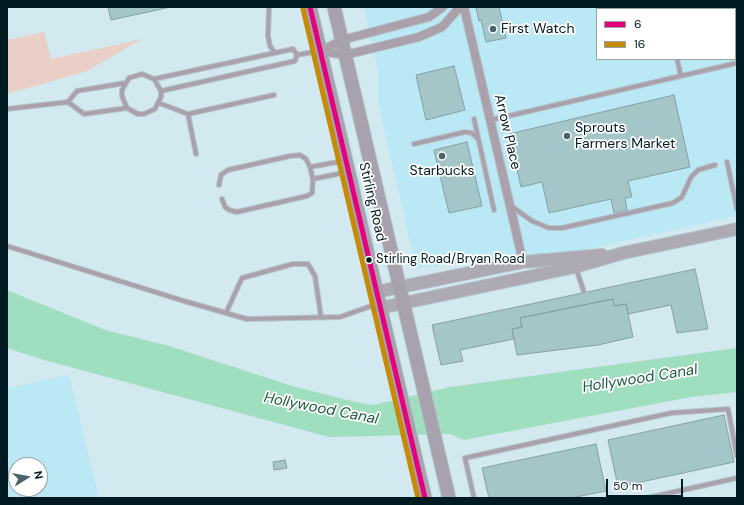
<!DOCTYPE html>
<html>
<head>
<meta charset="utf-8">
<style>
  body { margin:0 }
  #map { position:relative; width:744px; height:505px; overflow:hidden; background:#d2e9ef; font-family:"DM Sans",sans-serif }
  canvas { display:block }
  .frame { position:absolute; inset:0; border:8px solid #001a21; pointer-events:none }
  .legend { position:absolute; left:596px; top:8px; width:140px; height:52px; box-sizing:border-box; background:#fff; border:1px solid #99a3a6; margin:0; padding:5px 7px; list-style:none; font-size:12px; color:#001a21 }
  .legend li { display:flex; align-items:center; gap:8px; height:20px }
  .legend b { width:20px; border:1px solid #99a3a6 }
  .north { position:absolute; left:8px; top:457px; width:40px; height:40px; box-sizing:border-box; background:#fff; border:1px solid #99a3a6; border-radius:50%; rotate:79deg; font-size:11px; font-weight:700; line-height:16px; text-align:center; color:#001a21 }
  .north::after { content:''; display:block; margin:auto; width:14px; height:18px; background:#4a6269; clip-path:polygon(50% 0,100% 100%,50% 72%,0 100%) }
  .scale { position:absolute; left:606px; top:479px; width:77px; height:18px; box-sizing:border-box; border:2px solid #001a21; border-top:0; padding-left:5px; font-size:12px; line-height:14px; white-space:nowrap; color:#001a21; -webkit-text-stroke:3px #fff; paint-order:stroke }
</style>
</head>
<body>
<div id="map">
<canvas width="744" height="505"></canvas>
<div class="frame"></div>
<ul class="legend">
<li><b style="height:5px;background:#e5007d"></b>6</li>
<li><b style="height:5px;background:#c68a07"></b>16</li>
</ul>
<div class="north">N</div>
<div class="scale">50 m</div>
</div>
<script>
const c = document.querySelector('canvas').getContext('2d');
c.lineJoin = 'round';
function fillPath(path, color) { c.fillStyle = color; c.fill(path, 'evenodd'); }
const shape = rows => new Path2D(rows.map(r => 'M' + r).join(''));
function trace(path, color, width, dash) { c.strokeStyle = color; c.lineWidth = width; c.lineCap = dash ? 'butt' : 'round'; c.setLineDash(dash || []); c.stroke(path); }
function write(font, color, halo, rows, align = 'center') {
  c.font = font + ' "DM Sans",sans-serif'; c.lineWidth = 3.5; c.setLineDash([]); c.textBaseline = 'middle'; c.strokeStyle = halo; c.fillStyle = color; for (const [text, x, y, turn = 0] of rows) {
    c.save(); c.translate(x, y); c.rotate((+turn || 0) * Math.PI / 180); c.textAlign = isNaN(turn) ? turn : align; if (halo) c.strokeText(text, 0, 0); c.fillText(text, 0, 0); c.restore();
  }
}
const built = shape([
  [364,7,737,7,737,216,579,251,416,268,378,102,378,72],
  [597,9,735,9,735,59,597,59],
  [69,375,99,498,7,498,7,388],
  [16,465,40,465,40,489,16,489]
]);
const green = shape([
  [44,32,51,59,142,39,87,71,7,94,7,40]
]);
const water = shape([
  [7,290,105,330,169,346,292,386,355,402,373,405,450,387,737,348,737,392,691,397,464,440,450,434,329,437,44,360,7,348]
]);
const building = shape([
  [108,7,171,7,111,20,108,7],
  [476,7,499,7,506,38,486,42,481,20,479,21,476,7],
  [454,66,465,110,426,120,416,75,454,66],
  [674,95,690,167,628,181,632,197,625,198,627,210,614,213,611,199,549,213,542,182,521,187,509,134,674,95],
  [467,142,482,206,449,213,434,150,467,142],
  [695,269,708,329,677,333,671,305,628,314,626,304,614,306,613,299,520,318,522,327,512,329,514,339,460,350,463,361,441,365,432,325,695,269],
  [613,299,614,306,626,304,633,337,598,345,517,355,512,329,522,327,520,318,613,299],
  [724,415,734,462,618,487,608,440,724,415],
  [596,444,606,491,571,498,489,498,482,468,596,444],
  [285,460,287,468,274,470,273,462,285,460]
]);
const lane = shape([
  [269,7,268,36,270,46,275,53],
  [664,7,665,9],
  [297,55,318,51],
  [677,59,681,76],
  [154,79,293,49,297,55,295,61,161,91],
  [125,83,77,91,68,102,84,114,127,108,138,114,144,114,155,109,161,97,161,91,154,79,142,74,129,78,122,90,122,96,127,108],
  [159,103,188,114,274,95],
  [7,109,68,102],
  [188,114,196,154],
  [474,119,494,210],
  [491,120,737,63],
  [414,144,465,132,472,133,477,138],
  [727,162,737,209],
  [310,167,313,179],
  [219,185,221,175,228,170,290,156,300,155,306,159,310,167,343,161],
  [222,199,225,207,229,210,237,212,307,196,312,193,313,179,347,172],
  [511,206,532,221,549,228,562,228,673,203,682,197,691,177,698,170,715,165],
  [7,246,184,301,247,319,340,317,377,304],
  [576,268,584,292],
  [226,313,242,278,293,264,308,264,315,276,321,317],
  [474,498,465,458,671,413,728,409,737,456],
  [647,498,737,478]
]);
const street = shape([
  [464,7,523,262],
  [321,51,345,55,419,37,442,27,460,7],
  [321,51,342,40,429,17,443,7]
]);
const secondary = shape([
  [376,292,523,262,602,255],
  [380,308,575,267,623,253,737,229]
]);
const primary = shape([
  [310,7,425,498],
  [334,7,449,498]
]);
const bus1 = shape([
  [310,7,425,498]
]);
const bus2 = shape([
  [303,9,418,498]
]);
const markers = [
  [493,29,4,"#4a6269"],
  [567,136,4,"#4a6269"],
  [442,156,4,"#4a6269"],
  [369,260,3.5,"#001a21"]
];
const busNames = [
  ["Stirling Road/Bryan Road",376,260]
];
const poiNames = [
  ["First Watch",501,29],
  ["Sprouts",575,128],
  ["Farmers Market",575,144],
  ["Starbucks",442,171,"center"]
];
const streetNames = [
  ["Arrow Place",507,132,77],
  ["Stirling Road",372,202,77]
];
const waterNames = [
  ["Hollywood Canal",640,379,-9],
  ["Hollywood Canal",321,409,11]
];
fillPath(built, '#bae8f5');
fillPath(green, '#eacfc6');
fillPath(water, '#9fdebe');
fillPath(building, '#a4c6c8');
trace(building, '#86a0a3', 1);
trace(lane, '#b3c6cc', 6);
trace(street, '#b3c6cc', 10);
trace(secondary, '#b3c6cc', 14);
trace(primary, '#b3c6cc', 15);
trace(lane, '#aba1ac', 4);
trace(street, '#aba1ac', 8);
trace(secondary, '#adaab5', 12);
trace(primary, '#a7a2ae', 13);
trace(bus1, '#e5007d', 5);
trace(bus2, '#c68a07', 5);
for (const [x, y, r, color] of markers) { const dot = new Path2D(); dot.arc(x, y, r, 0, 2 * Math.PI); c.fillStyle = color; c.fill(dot); trace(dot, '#fff', 1.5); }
write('13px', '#001a21', '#fff', busNames, 'left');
write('14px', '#001a21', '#fff', poiNames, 'left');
write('14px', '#001a21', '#fff', streetNames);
write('italic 15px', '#1f5b3b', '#fff', waterNames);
</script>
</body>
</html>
